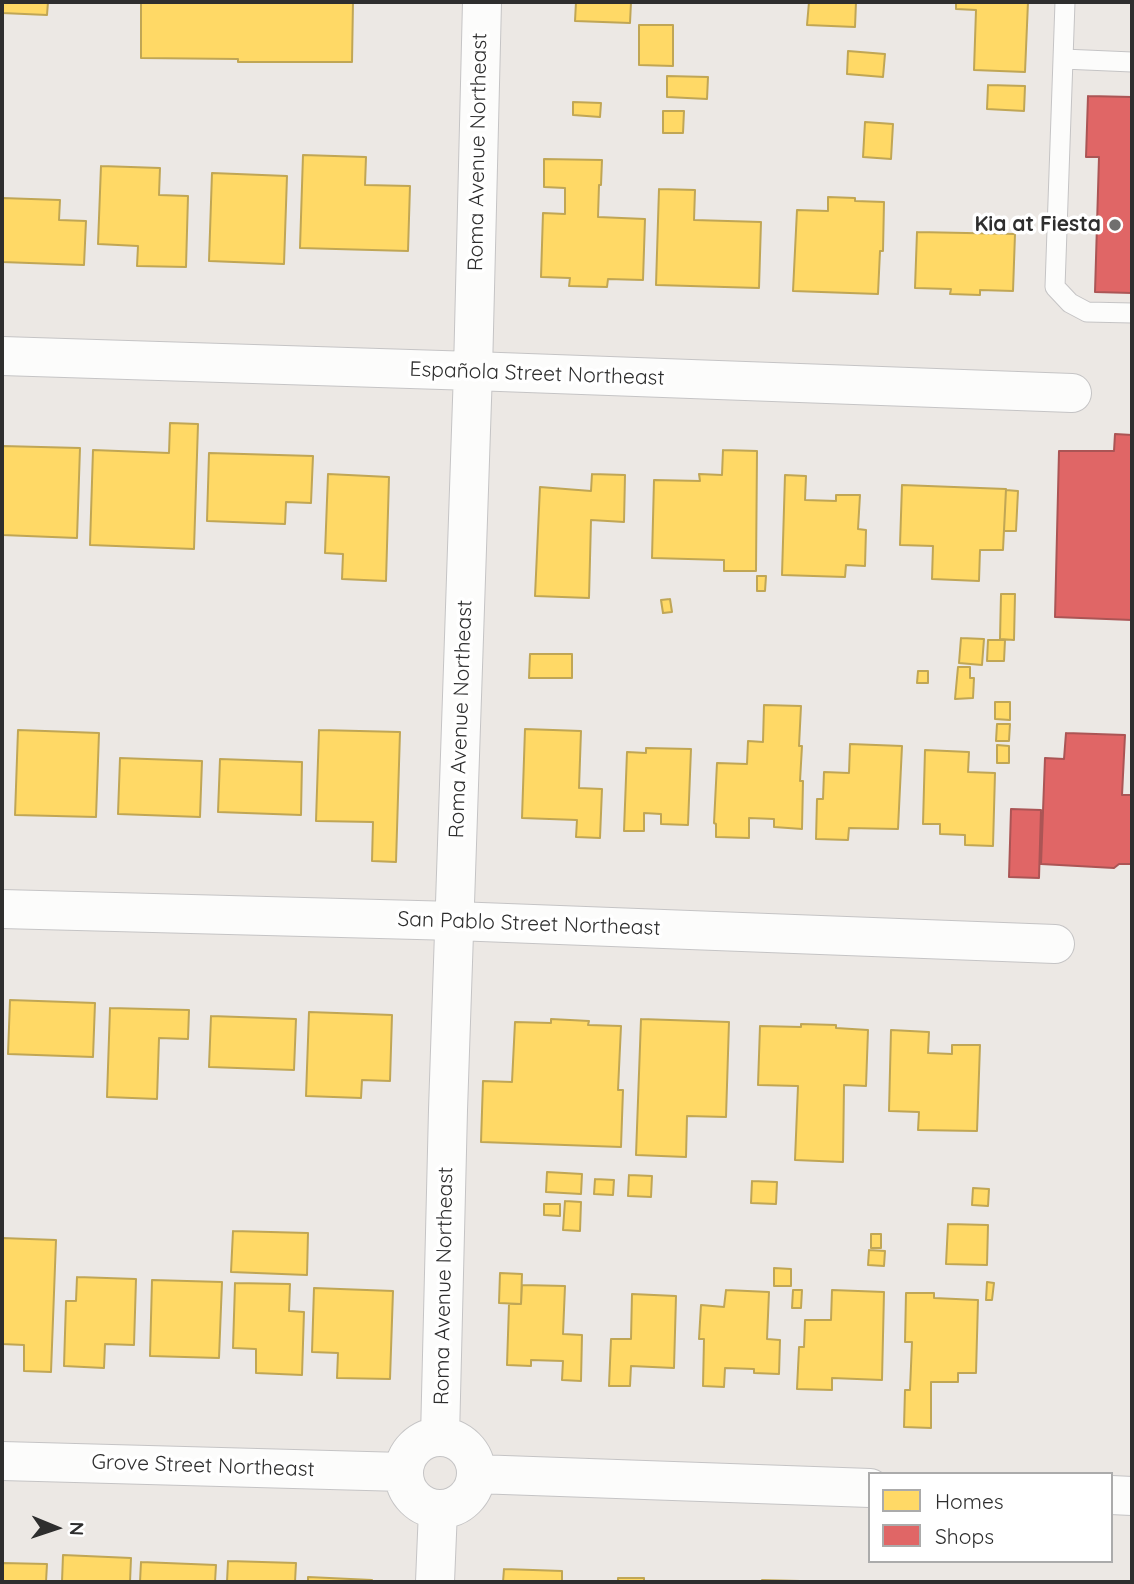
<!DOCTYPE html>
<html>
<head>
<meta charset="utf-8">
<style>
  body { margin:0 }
  #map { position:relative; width:1134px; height:1584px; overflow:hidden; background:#ece8e4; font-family:Quicksand,sans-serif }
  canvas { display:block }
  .frame { position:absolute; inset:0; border:4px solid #2e2e2e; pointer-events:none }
  .legend { position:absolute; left:868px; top:1472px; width:245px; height:91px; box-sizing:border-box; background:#fff; border:2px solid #ababab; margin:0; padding:9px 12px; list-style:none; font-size:21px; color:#2e2e2e }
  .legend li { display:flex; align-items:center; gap:14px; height:35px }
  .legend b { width:35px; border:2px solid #ababab }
  .north { position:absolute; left:21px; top:1493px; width:70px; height:70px; -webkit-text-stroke:5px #fff; paint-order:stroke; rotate:92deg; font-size:19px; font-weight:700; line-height:28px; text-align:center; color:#2e2e2e }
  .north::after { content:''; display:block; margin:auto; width:24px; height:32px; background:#2e2e2e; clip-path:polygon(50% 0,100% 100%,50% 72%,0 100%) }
</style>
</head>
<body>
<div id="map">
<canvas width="1134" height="1584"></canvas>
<div class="frame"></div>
<ul class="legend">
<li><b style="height:19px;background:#ffd966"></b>Homes</li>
<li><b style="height:19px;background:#e06666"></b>Shops</li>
</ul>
<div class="north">N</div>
</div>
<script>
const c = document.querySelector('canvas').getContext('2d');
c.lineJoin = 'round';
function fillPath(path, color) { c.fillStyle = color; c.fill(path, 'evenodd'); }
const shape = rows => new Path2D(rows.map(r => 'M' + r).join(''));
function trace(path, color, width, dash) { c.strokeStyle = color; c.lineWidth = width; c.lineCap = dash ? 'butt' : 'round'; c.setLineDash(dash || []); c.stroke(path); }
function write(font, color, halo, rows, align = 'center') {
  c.font = font + ' Quicksand,sans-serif'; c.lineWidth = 7; c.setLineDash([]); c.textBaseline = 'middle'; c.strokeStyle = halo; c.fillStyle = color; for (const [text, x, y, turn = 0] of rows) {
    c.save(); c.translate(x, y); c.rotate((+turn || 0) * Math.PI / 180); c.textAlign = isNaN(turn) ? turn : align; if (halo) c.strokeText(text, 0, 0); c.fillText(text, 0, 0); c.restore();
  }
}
const homes = shape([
  [2,2,48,2,47,15,2,13,2,2],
  [141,2,353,2,352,62,238,62,238,59,141,58,141,2],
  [576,2,631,2,630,23,575,21,576,2],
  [809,2,856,2,855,27,807,25,809,2],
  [956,2,1028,2,1025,72,974,70,976,10,956,9,956,2],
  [639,25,673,25,673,66,639,65,639,25],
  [848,51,885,54,883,77,847,74,848,51],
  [667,76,708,77,707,99,667,97,667,76],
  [988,85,1025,86,1024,111,987,109,988,85],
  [573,102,601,103,600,117,573,115,573,102],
  [663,111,684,111,683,133,663,133,663,111],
  [865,122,893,124,891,159,863,157,865,122],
  [303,155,366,157,365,185,410,186,408,251,300,248,303,155],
  [544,159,602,160,601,185,599,185,598,217,645,219,643,280,608,279,607,287,569,286,570,278,541,277,543,213,565,214,565,188,544,187,544,159],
  [101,166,160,168,159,195,188,196,186,267,137,266,138,246,98,244,101,166],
  [212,173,287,176,284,264,209,261,212,173],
  [659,189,695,190,694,220,761,222,759,288,656,285,659,189],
  [828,197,855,198,855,201,884,202,883,251,880,251,878,294,793,291,797,210,828,211,828,197],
  [2,198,60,200,59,220,86,221,84,265,2,262,2,198],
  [917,232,1015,234,1013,291,980,290,980,295,950,294,951,289,915,288,917,232],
  [170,423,198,424,194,549,90,545,93,450,169,453,170,423],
  [2,446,80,448,77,538,2,535,2,446],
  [723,450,757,451,756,571,724,571,724,560,652,558,654,480,700,481,699,474,722,475,723,450],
  [209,453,313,456,311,503,286,502,285,524,207,521,209,453],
  [328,474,389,477,386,581,342,579,343,554,325,553,328,474],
  [592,474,625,475,624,522,591,520,589,598,535,596,540,487,591,491,592,474],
  [785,475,806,476,805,500,836,501,836,495,860,495,858,529,866,530,865,566,846,565,845,577,782,575,785,475],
  [902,485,1006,489,1003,550,980,550,979,581,932,579,933,546,900,545,902,485],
  [1006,490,1018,491,1016,531,1004,531,1006,490],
  [757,576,766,576,765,591,757,591,757,576],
  [1001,594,1015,594,1014,640,1000,639,1001,594],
  [670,599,672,612,663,613,661,600,670,599],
  [961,638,984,639,982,665,959,663,961,638],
  [988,640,1005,640,1004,661,987,661,988,640],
  [530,654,572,654,572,678,529,678,530,654],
  [958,667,970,667,970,678,974,678,973,698,955,699,958,667],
  [918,671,928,671,928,683,917,683,918,671],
  [995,702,1010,702,1010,720,995,719,995,702],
  [764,705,801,706,799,746,802,746,800,781,803,781,802,829,774,827,774,819,749,818,749,838,716,837,716,824,714,823,717,763,747,764,748,741,763,742,764,705],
  [997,724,1010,724,1009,741,996,741,997,724],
  [525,729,581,731,579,788,602,789,600,838,576,837,577,820,522,818,525,729],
  [18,730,99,733,96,817,15,815,18,730],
  [319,730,400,732,396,862,372,861,373,822,316,821,319,730],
  [850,744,902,746,898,829,849,828,848,840,816,839,817,799,823,799,824,772,849,773,850,744],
  [997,745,1009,746,1009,763,997,763,997,745],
  [646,748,691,749,688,825,661,824,661,814,644,813,644,831,624,831,627,752,646,753,646,748],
  [925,750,969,752,968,772,995,773,993,846,965,845,965,835,940,834,940,824,923,824,925,750],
  [120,758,202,761,200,817,118,814,120,758],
  [220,759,302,762,301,815,218,812,220,759],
  [10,1000,95,1003,93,1057,8,1054,10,1000],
  [110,1008,189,1010,188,1039,159,1038,157,1099,107,1097,110,1008],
  [309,1012,392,1015,390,1081,362,1080,361,1098,306,1096,309,1012],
  [211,1016,296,1019,294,1070,209,1067,211,1016],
  [551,1019,589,1021,588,1025,621,1026,618,1090,623,1090,621,1147,481,1142,483,1081,512,1082,515,1022,551,1023,551,1019],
  [641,1019,729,1022,726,1117,687,1116,686,1157,636,1155,641,1019],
  [801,1024,836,1025,836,1028,868,1030,866,1086,844,1085,843,1162,795,1160,798,1086,758,1085,760,1026,801,1027,801,1024],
  [891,1030,929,1032,928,1053,952,1054,952,1045,980,1045,977,1131,918,1130,919,1112,889,1111,891,1030],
  [547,1172,582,1174,581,1194,546,1192,547,1172],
  [629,1175,652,1176,651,1197,628,1196,629,1175],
  [595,1179,614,1180,613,1195,594,1194,595,1179],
  [752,1181,777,1182,776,1204,751,1203,752,1181],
  [973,1188,989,1189,988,1206,972,1205,973,1188],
  [565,1201,581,1202,580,1231,563,1230,565,1201],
  [544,1204,560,1204,560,1216,544,1215,544,1204],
  [948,1224,988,1225,987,1265,946,1264,948,1224],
  [233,1231,308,1233,307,1275,231,1272,233,1231],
  [871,1234,881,1234,881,1248,871,1248,871,1234],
  [2,1238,56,1240,51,1372,24,1371,24,1345,2,1344,2,1238],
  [869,1250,885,1251,884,1266,868,1265,869,1250],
  [774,1268,791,1269,791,1286,774,1286,774,1268],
  [500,1273,522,1274,521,1304,499,1303,500,1273],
  [77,1277,136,1279,134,1345,105,1344,104,1368,64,1366,66,1301,76,1301,77,1277],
  [152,1280,222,1282,219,1358,150,1356,152,1280],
  [987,1282,994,1283,992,1300,986,1300,987,1282],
  [235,1283,290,1284,289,1311,304,1312,302,1375,256,1373,256,1349,233,1348,235,1283],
  [522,1285,565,1286,563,1334,582,1335,581,1381,562,1380,563,1361,531,1360,531,1366,507,1365,509,1304,521,1304,522,1285],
  [314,1288,393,1291,390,1379,337,1378,338,1353,312,1352,314,1288],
  [726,1290,769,1292,767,1339,780,1340,779,1374,754,1373,754,1369,725,1368,724,1387,703,1386,704,1339,699,1339,701,1305,724,1307,726,1290],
  [793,1290,802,1290,801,1308,792,1308,793,1290],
  [832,1290,884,1292,882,1380,832,1378,832,1390,797,1389,799,1347,804,1347,805,1320,831,1320,832,1290],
  [906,1293,934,1293,934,1298,978,1300,976,1373,958,1373,958,1382,931,1382,931,1428,904,1427,905,1390,910,1390,912,1342,905,1342,906,1293],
  [632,1294,676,1296,674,1368,631,1366,630,1386,609,1386,611,1339,631,1339,632,1294],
  [63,1555,131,1558,130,1582,62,1582,63,1555],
  [228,1561,296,1563,295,1582,227,1582,228,1561],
  [141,1562,216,1565,215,1582,140,1582,141,1562],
  [2,1563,47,1564,46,1582,2,1582,2,1563],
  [504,1569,562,1571,562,1582,503,1582,504,1569],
  [308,1577,372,1580,372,1582,308,1582,308,1577],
  [618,1578,644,1578,644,1582,618,1582,618,1578],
  [762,1580,838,1582,762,1582,762,1580]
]);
const shops = shape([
  [1088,96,1132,97,1132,293,1095,292,1099,157,1086,157,1088,96],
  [1115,434,1132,435,1132,620,1055,617,1059,451,1114,451,1115,434],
  [1066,733,1125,735,1122,795,1132,795,1132,864,1119,864,1114,868,1041,864,1045,758,1064,759,1066,733],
  [1011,809,1041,810,1039,878,1009,877,1011,809]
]);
const lane = shape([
  [1065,2,1055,287,1070,303,1087,312,1132,313],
  [1063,59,1132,62]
]);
const street = shape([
  [2,356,473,371,1072,393],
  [2,909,455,921,1055,944],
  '404 1473a36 36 0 1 1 72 0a36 36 0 1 1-72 0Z',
  [440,1437,448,1110,473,371,482,2],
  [2,1461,403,1472],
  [476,1474,870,1488],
  [1111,1495,1132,1496],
  [435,1582,438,1510]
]);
const markers = [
  [1115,225,7,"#706f6e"]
];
const streetNames = [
  ["Roma Avenue Northeast",478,152,-89],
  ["Española Street Northeast",537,374,2],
  ["Roma Avenue Northeast",461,719,-88],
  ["San Pablo Street Northeast",529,924,2],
  ["Roma Avenue Northeast",444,1286,-89],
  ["Grove Street Northeast",203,1466,2]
];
const poiNames = [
  ["Kia at Fiesta",1101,225]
];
fillPath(homes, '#ffd966');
trace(homes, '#c0a655', 2);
fillPath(shops, '#e06666');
trace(shops, '#ab5555', 2);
trace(lane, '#c5c4c5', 21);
trace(street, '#c5c4c5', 40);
trace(lane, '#fcfcfb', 19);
trace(street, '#fcfcfb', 38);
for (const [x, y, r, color] of markers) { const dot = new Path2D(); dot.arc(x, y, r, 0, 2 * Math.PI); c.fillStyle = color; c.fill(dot); trace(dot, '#fff', 2.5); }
write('21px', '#2e2e2e', '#fff', streetNames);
write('bold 21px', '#2e2e2e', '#fff', poiNames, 'right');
</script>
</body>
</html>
